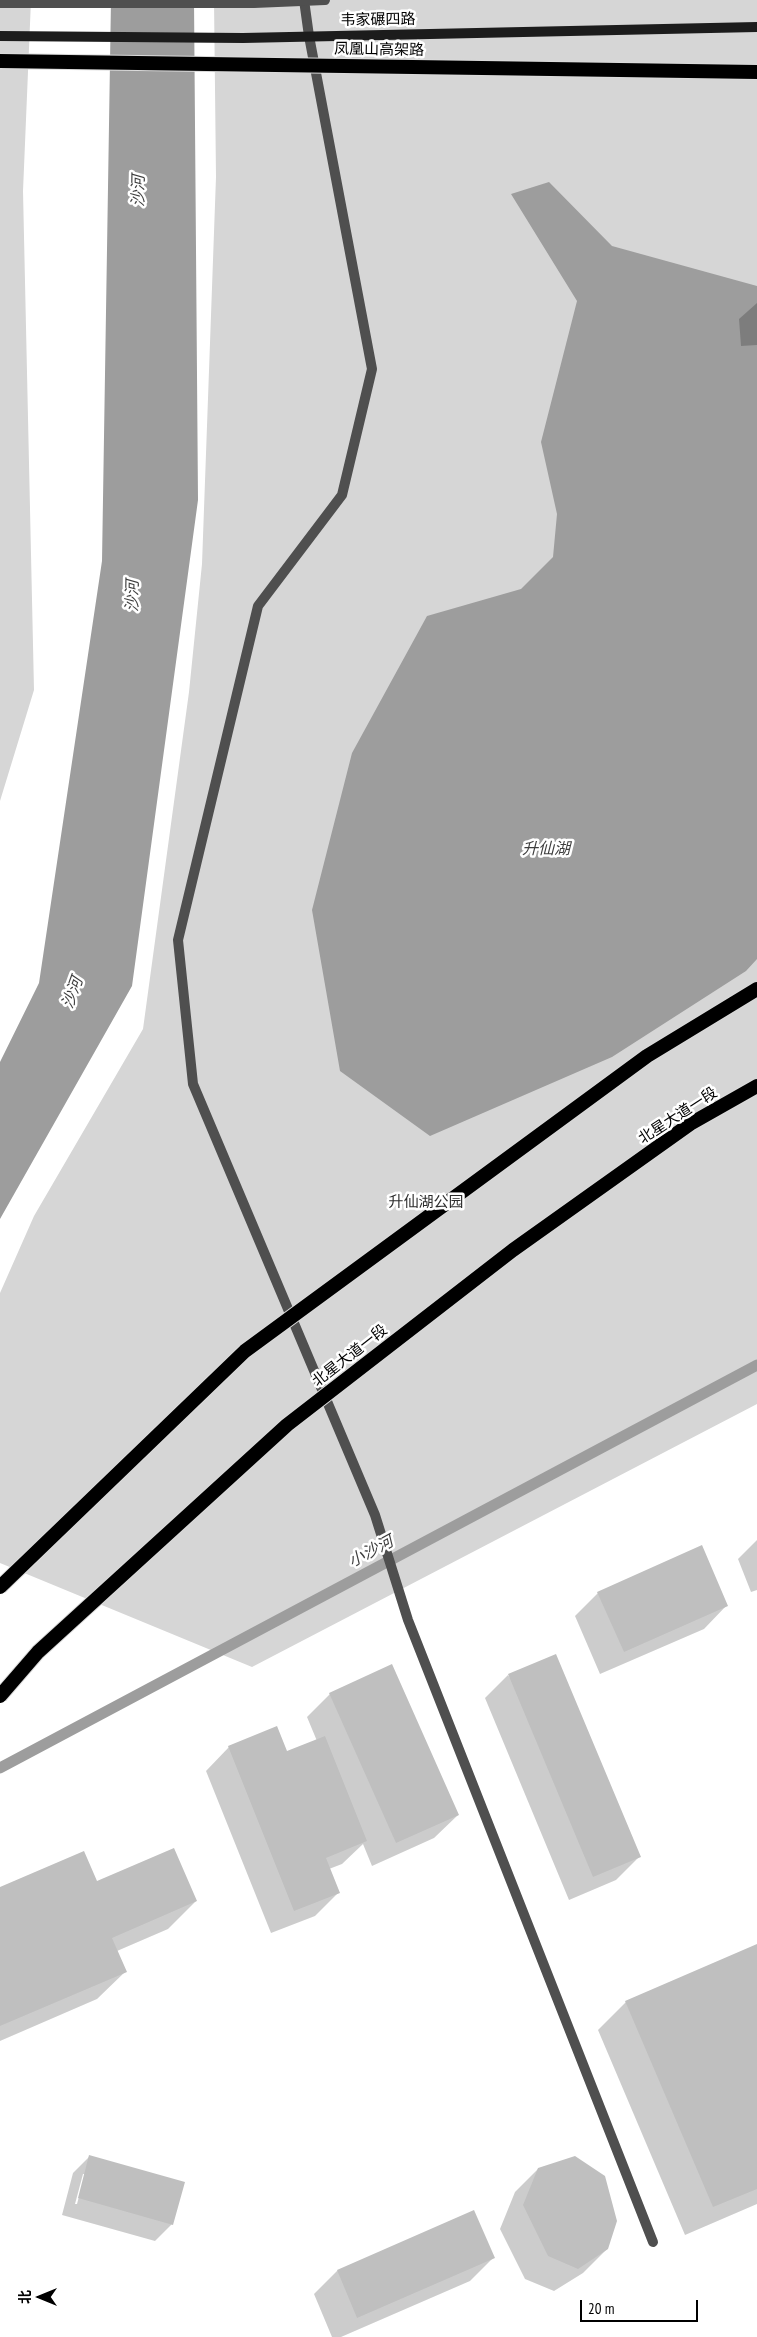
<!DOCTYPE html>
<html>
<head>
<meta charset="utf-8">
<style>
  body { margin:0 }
  #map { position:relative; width:757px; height:2337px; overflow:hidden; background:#fff; font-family:"PT Sans Narrow","Noto Sans SC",sans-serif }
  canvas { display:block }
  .north { position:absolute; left:15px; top:2272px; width:50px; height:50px; -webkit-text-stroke:4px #fff; paint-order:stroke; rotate:270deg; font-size:14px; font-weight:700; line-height:20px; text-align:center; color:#000 }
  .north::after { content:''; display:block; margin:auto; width:18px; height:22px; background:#000; clip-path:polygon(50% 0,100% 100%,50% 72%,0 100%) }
  .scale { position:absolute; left:580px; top:2300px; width:118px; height:22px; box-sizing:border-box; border:2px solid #000; border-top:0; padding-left:6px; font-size:15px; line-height:18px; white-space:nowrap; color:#000; -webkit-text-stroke:4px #fff; paint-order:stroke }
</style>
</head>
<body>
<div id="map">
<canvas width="757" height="2337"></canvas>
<div class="north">北</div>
<div class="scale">20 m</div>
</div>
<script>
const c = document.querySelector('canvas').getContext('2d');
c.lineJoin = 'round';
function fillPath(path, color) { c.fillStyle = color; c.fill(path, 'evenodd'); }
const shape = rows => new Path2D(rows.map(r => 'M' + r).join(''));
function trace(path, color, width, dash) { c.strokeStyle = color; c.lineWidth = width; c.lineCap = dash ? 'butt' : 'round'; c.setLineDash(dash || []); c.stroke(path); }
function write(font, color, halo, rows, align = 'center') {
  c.font = font + ' "PT Sans Narrow","Noto Sans SC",sans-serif'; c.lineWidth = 5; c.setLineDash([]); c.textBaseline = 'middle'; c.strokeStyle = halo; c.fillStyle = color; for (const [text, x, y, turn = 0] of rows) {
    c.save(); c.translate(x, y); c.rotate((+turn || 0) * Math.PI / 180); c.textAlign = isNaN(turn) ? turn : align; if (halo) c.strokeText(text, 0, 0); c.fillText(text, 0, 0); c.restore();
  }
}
const green = shape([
  [0,0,31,0,23,191,34,690,0,801],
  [214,0,757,0,757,1404,252,1667,0,1563,0,1293,34,1216,143,1029,189,692,202,564,216,177]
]);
const water = shape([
  [111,0,194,0,198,500,132,986,0,1219,0,1062,39,983,102,561],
  [549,182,612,246,757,286,757,959,746,971,612,1057,430,1136,340,1071,312,910,352,753,427,616,521,589,553,557,557,514,541,442,577,301,511,194]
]);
const shadow = shape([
  [757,303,757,345,741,346,739,319],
  [757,1540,757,1590,751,1592,738,1559],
  [598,1593,727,1605,704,1629,600,1674,575,1616],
  [508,1675,639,1857,616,1880,569,1900,485,1698],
  [330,1694,458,1815,434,1838,372,1866,363,1844,342,1864,329,1869,338,1893,315,1916,271,1933,206,1771,229,1747,287,1753,317,1741,307,1717],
  [96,1883,196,1901,168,1929,117,1951,126,1971,97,1999,0,2041,0,1888],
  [757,1945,757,2204,685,2235,598,2030,626,2002],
  [90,2156,172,2224,155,2241,62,2215,73,2173],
  [83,2174,85,2174,77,2204,75,2204],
  [538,2169,607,2249,583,2273,554,2291,525,2279,500,2229,515,2192],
  [473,2212,493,2258,470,2281,341,2337,332,2337,314,2294,337,2271]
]);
const stream = shape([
  [0,1768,757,1365]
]);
const building = shape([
  [702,1545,728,1606,624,1652,597,1592],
  [556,1654,641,1857,593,1877,508,1674],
  [392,1664,459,1815,396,1843,329,1693],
  [277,1726,287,1751,325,1736,367,1841,326,1858,340,1893,294,1911,228,1746],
  [174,1848,197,1901,112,1938,127,1972,0,2026,0,1887,84,1851,97,1881],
  [757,1944,757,2189,713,2207,625,2001],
  [89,2155,185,2182,173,2225,78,2198],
  [575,2156,605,2176,617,2221,608,2249,578,2269,548,2256,523,2205,538,2168],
  [474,2210,495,2258,357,2318,337,2270]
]);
const service = shape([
  [309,36,372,369,342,495,258,606,178,940,193,1084,375,1515,408,1620,653,2242]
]);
const minor = shape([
  [304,0,309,36]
]);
const secondary = shape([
  [0,36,243,38,757,27]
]);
const serviceBridge = shape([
  [0,3,254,3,325,0]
]);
const trunkBridge = shape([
  [0,61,757,72],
  [0,1587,245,1351,647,1056,757,989],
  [0,1696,38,1652,287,1425,513,1250,690,1124,757,1086]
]);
const streetNames = [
  ["韦家碾四路",378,20,-1],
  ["凤凰山高架路",379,50,1],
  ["北星大道一段",678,1116,-33],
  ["北星大道一段",350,1356,-38]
];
const parkNames = [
  ["升仙湖公园",426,1203]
];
const waterNames = [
  ["沙河",139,191,-89],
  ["沙河",133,596,-89],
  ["升仙湖",546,849],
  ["沙河",73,993,-70],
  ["小沙河",371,1552,-28]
];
fillPath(green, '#d6d6d6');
fillPath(water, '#9d9d9d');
fillPath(shadow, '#0003');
trace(stream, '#9d9d9d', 11);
fillPath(building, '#bfbfbf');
trace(service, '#4f4f4f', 10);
trace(minor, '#4f4f4f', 10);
trace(secondary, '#1c1c1c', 10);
trace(trunkBridge, '#dbdbdb', 16, []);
trace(serviceBridge, '#4f4f4f', 10);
trace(trunkBridge, '#000', 14);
write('15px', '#000', '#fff', streetNames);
write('15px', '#2d2d2d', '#fff', parkNames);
write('italic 16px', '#3e3e3e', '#fff', waterNames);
</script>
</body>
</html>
